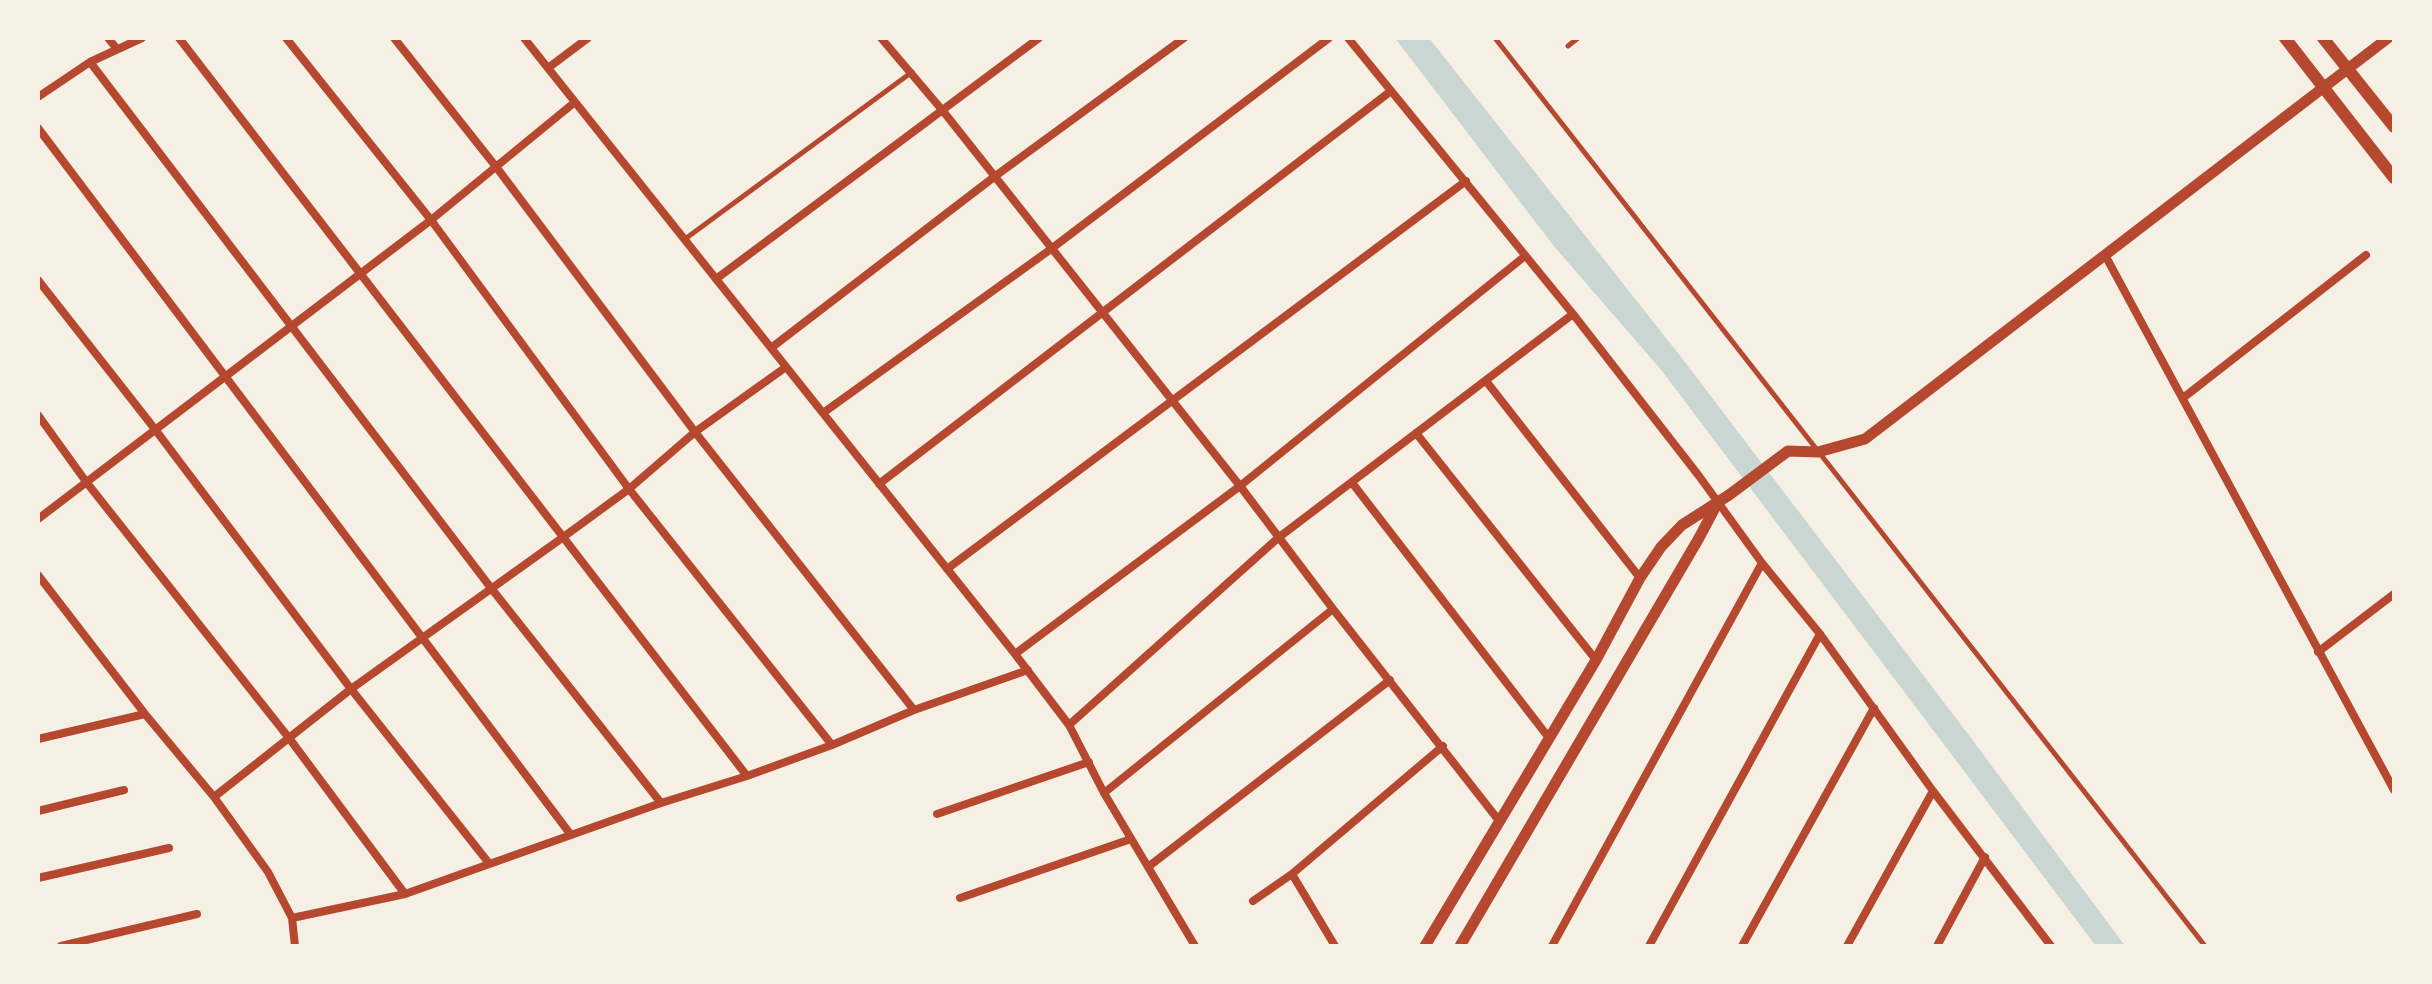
<!DOCTYPE html>
<html>
<head>
<meta charset="utf-8">
<style>
  body { margin:0 }
  #map { position:relative; width:2432px; height:984px; overflow:hidden; background:#f6efe4; font-family:Barlow,sans-serif }
  canvas { display:block }
  .frame { position:absolute; inset:0; border:40px solid #f6efe4; pointer-events:none }
</style>
</head>
<body>
<div id="map">
<canvas width="2432" height="984"></canvas>
<div class="frame"></div>
</div>
<script>
const c = document.querySelector('canvas').getContext('2d');
c.lineJoin = 'round';
function fillPath(path, color) { c.fillStyle = color; c.fill(path, 'evenodd'); }
const shape = rows => new Path2D(rows.map(r => 'M' + r).join(''));
function trace(path, color, width, dash) { c.strokeStyle = color; c.lineWidth = width; c.lineCap = dash ? 'butt' : 'round'; c.setLineDash(dash || []); c.stroke(path); }
const water = shape([
  [1395,38,1429,38,1681,357,1971,738,2125,946,2096,946,1662,371,1553,245]
]);
const service = shape([
  [1495,38,2205,946],
  [1568,46,1578,38],
  [685,239,912,72]
]);
const minor = shape([
  [108,38,117,49],
  [179,38,747,776],
  [286,38,431,220,629,489,832,745],
  [394,38,497,168,695,432,914,710],
  [524,38,1015,654,1069,725,1104,793,1195,946],
  [881,38,943,111,1240,486,1333,609,1500,822],
  [1348,38,1573,314,1699,476,1762,563,1820,634,1933,791,2051,946],
  [90,62,491,588,661,803],
  [548,68,588,38],
  [38,97,90,62,142,38],
  [38,128,571,835],
  [2105,255,2394,790],
  [716,279,1039,38],
  [38,280,154,428,351,689,488,862],
  [771,348,994,177,1184,38],
  [1486,381,1640,578],
  [2183,398,2366,255],
  [823,413,1051,249,1329,38],
  [38,415,87,483,289,738,405,894],
  [1416,433,1596,660],
  [879,484,1391,91],
  [1353,484,1549,738],
  [38,519,431,220,575,102],
  [947,569,1466,181],
  [38,575,145,714,214,797,268,872,292,918,295,946],
  [2318,652,2394,594],
  [1015,654,1240,486,1525,256],
  [1069,725,1278,538,1573,314],
  [38,739,145,714],
  [1104,793,1333,609],
  [214,797,351,689,562,538,629,489,695,432,786,367],
  [38,811,124,790],
  [937,814,1089,762],
  [1148,867,1390,680],
  [1292,874,1335,946],
  [38,878,169,848],
  [960,898,1131,839],
  [1253,901,1292,874,1443,746],
  [292,918,405,894,661,803,747,776,832,745,914,710,1028,670],
  [61,946,197,914],
  [1552,946,1762,563],
  [1649,946,1820,634],
  [1742,946,1874,708],
  [1847,946,1933,791],
  [1937,946,1985,857]
]);
const tertiary = shape([
  [1425,946,1596,660,1640,578,1661,547,1682,525,1729,495,1788,451,1818,452,1865,439,2388,38],
  [1460,946,1699,538,1717,504]
]);
const secondary = shape([
  [2285,38,2394,178],
  [2323,38,2394,127]
]);
fillPath(water, '#c9d6d2');
trace(service, '#b5482f', 5);
trace(minor, '#b5482f', 8);
trace(tertiary, '#b5482f', 11);
trace(secondary, '#b5482f', 12);
</script>
</body>
</html>
